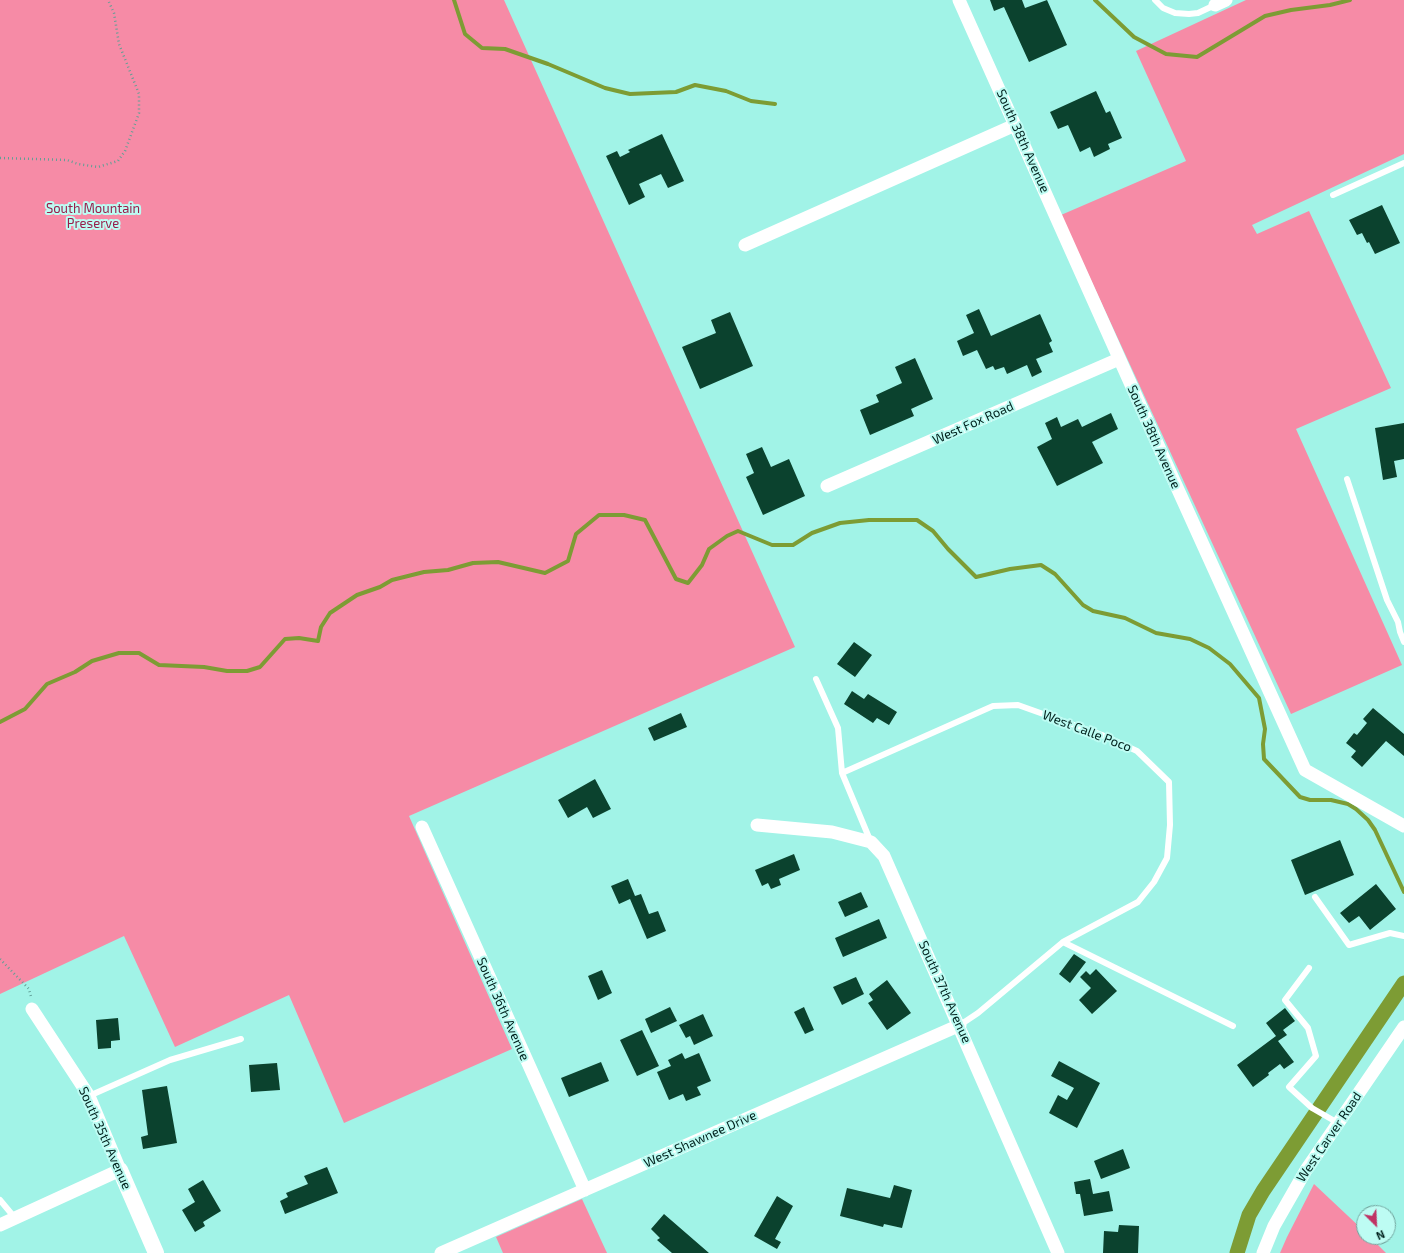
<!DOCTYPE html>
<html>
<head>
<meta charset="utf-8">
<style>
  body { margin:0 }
  #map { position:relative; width:1404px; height:1253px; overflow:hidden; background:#a1f3e7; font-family:"Exo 2",sans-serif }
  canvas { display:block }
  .north { position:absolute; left:1356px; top:1205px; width:40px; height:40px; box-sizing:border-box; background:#bdfcf3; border:1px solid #71a49d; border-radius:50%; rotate:156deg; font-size:11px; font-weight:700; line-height:16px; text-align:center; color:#00211d }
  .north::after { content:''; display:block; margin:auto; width:14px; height:18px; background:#c03364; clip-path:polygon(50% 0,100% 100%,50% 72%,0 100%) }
</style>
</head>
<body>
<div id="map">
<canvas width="1404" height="1253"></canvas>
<div class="north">N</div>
</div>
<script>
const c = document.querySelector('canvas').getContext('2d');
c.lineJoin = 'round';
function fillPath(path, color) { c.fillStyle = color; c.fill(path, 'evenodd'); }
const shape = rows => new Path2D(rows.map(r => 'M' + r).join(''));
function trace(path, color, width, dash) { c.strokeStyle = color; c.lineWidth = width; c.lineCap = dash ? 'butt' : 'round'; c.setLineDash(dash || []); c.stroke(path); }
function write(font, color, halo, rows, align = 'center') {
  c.font = font + ' "Exo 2",sans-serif'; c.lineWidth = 4; c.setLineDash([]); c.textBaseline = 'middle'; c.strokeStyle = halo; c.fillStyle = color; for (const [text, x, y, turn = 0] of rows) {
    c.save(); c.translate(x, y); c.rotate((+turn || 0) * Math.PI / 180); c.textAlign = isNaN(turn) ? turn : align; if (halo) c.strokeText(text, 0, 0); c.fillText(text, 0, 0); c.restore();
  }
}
const green = shape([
  [0,0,504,0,795,647,409,816,512,1049,344,1123,289,995,175,1047,124,936,0,994],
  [1246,0,1404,0,1404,154,1252,225,1257,234,1309,211,1391,388,1296,429,1402,665,1291,714,1061,215,1186,161,1136,51],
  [1314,1184,1364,1231,1364,1237,1370,1237,1386,1253,1280,1253,1287,1237],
  [582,1199,607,1253,503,1253,496,1237]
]);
const stream = shape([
  [454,0,465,34,482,48,505,49,548,64,605,88,630,94,676,92,695,85,726,91,751,101,775,104],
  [1095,0,1134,37,1166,54,1197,57,1265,16,1291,10,1330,5,1350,0],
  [0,722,25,709,47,684,75,672,92,661,119,653,139,653,159,665,204,667,227,671,247,671,260,667,285,639,299,638,318,641,321,627,330,613,357,595,380,587,392,580,424,572,448,570,473,563,498,562,545,573,568,561,576,534,599,515,624,515,645,520,676,579,688,583,702,565,709,549,727,536,738,531,772,545,793,545,812,533,840,523,869,520,917,520,933,531,948,549,976,577,1010,569,1041,565,1055,574,1083,605,1093,611,1125,618,1156,633,1190,639,1209,648,1230,664,1259,698,1265,729,1263,744,1264,759,1300,797,1310,800,1331,800,1348,804,1356,809,1368,820,1375,830,1404,892]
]);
const canal = shape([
  [1237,1253,1249,1215,1263,1191,1404,983]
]);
const building = shape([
  [990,0,1022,0,1025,8,1047,0,1067,45,1029,62,1004,7,994,11],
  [1096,91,1106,113,1110,111,1122,138,1108,144,1110,149,1094,157,1090,147,1080,152,1068,125,1058,129,1050,112],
  [662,134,684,181,668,188,661,174,639,184,645,197,629,205,606,156,617,151,620,157,630,152,628,150],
  [1382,205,1400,243,1375,254,1369,242,1367,243,1362,233,1357,235,1349,220],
  [979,309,991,336,1040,314,1052,341,1049,343,1053,352,1036,359,1042,372,1032,377,1027,365,1007,374,1004,367,995,370,993,366,986,369,977,350,963,356,957,341,974,333,966,315],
  [730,312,753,366,700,389,682,347,716,333,711,320],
  [915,358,933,399,911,409,914,416,870,435,860,410,879,402,876,395,902,383,895,367],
  [1111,413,1118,429,1092,442,1103,463,1057,486,1037,447,1052,439,1045,423,1057,417,1061,427,1078,419,1082,427],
  [1404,423,1404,459,1394,461,1397,477,1383,480,1375,428],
  [762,447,771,467,789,459,805,496,763,515,746,477,754,473,746,454],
  [854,642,872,655,855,677,837,664],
  [852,691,864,699,868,694,897,712,889,725,877,718,873,723,844,704],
  [1373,708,1404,734,1404,756,1386,741,1362,767,1351,757,1356,751,1346,743,1354,733,1357,735,1367,723,1363,719],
  [681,713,687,727,654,741,648,728],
  [595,779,611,809,593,818,587,807,568,818,558,800],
  [1340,840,1354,875,1305,895,1291,860],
  [794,854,800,870,779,879,781,885,771,889,768,883,762,886,755,870],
  [628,879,635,896,641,894,649,914,658,911,666,931,647,939,630,899,619,904,611,886],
  [1376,884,1396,909,1370,930,1359,916,1349,923,1340,913],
  [861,892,868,907,845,917,838,902],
  [879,919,887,938,843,957,835,938],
  [1074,954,1086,962,1070,983,1059,974],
  [1096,969,1117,991,1092,1014,1079,1000,1091,988,1080,977,1086,971,1090,975],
  [602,970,612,993,598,1000,588,976],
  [856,977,864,994,842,1005,833,987],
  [887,980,911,1013,887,1030,868,1003,873,1000,869,994],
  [670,1007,677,1021,651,1033,645,1019],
  [804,1007,814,1030,805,1034,794,1012],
  [1285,1008,1295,1021,1283,1030,1287,1035,1278,1041,1294,1062,1284,1069,1280,1064,1268,1073,1269,1075,1253,1087,1237,1065,1276,1036,1266,1023],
  [703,1014,713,1036,694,1045,690,1036,686,1038,679,1025],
  [118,1018,120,1040,111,1041,111,1048,98,1049,96,1020],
  [642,1030,659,1066,637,1076,620,1040],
  [682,1053,685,1059,699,1053,711,1081,697,1087,701,1095,686,1101,683,1094,669,1100,657,1072,671,1066,668,1060],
  [1059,1061,1100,1083,1077,1128,1049,1113,1058,1095,1067,1100,1074,1088,1051,1076],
  [601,1062,609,1081,569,1097,561,1078],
  [277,1063,280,1090,251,1092,249,1065],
  [167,1086,177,1143,143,1149,141,1137,148,1135,142,1090],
  [1123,1149,1130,1168,1101,1179,1094,1161],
  [327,1167,338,1193,285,1214,280,1201,288,1197,286,1193,308,1184,304,1176],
  [1090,1179,1093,1194,1109,1191,1113,1211,1084,1216,1080,1194,1076,1194,1074,1182],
  [203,1180,221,1211,203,1222,205,1226,195,1232,182,1210,195,1202,188,1189],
  [894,1185,912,1190,902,1228,884,1224,883,1227,840,1216,847,1188,890,1198],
  [777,1196,793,1206,775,1239,781,1242,777,1249,754,1236],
  [664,1214,709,1253,672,1253,657,1240,660,1238,651,1229],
  [1119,1225,1139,1226,1138,1253,1103,1253,1104,1231,1118,1232]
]);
const path = shape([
  [0,158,67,160,78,164,98,167,118,161,125,151,139,113,139,94,119,44,114,13,108,0],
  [0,959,29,989,31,997]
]);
const service = shape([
  [1155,0,1163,8,1175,13,1189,14,1198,13,1215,5],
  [1333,195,1404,163],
  [1347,479,1387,600,1398,622,1400,632,1404,642],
  [816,679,838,728,842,773,870,840],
  [842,773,993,706,1018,705,1102,735,1137,751,1169,782,1170,825,1167,858,1154,882,1138,902,1063,942],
  [1315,897,1349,945,1390,933,1404,936],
  [1309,968,1285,1000,1308,1028,1316,1056,1289,1087,1312,1108,1338,1123],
  [960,1025,978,1013,1063,942,1233,1026],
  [89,1096,170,1060,241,1039],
  [0,1200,15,1218]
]);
const minor = shape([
  [959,0,1175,483,1305,770,1404,826],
  [1215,5,1226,0],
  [745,245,1015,125],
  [827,486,1119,359],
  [757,825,832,832,871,842,884,856,1058,1253],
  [422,827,585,1190],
  [0,1225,120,1170,89,1096,32,1009],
  [441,1253,960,1025],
  [1263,1253,1274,1226,1306,1170,1404,1027]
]);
const tertiary = shape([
  [120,1170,156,1253]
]);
const streetNames = [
  ["South 38th Avenue",1023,141,66],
  ["West Fox Road",973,423,-24],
  ["South 38th Avenue",1154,437,66],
  ["West Calle Poco",1087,731,21],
  ["South 37th Avenue",945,992,66],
  ["South 36th Avenue",503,1009,66],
  ["West Carver Road",1329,1137,-56],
  ["South 35th Avenue",105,1138,66],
  ["West Shawnee Drive",700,1139,-24]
];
const parkNames = [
  ["South Mountain",93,209],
  ["Preserve",93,224]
];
fillPath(green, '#f68ba6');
trace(stream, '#7d9c34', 4);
trace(canal, '#7d9c34', 15);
fillPath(building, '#0b422e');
trace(path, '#619f96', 2.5, [1, 3]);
trace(service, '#fff', 6);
trace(minor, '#fff', 13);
trace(tertiary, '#fff', 16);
write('13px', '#00211d', '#bdfcf3', streetNames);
write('13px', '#971d4a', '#bdfcf3', parkNames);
</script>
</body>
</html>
